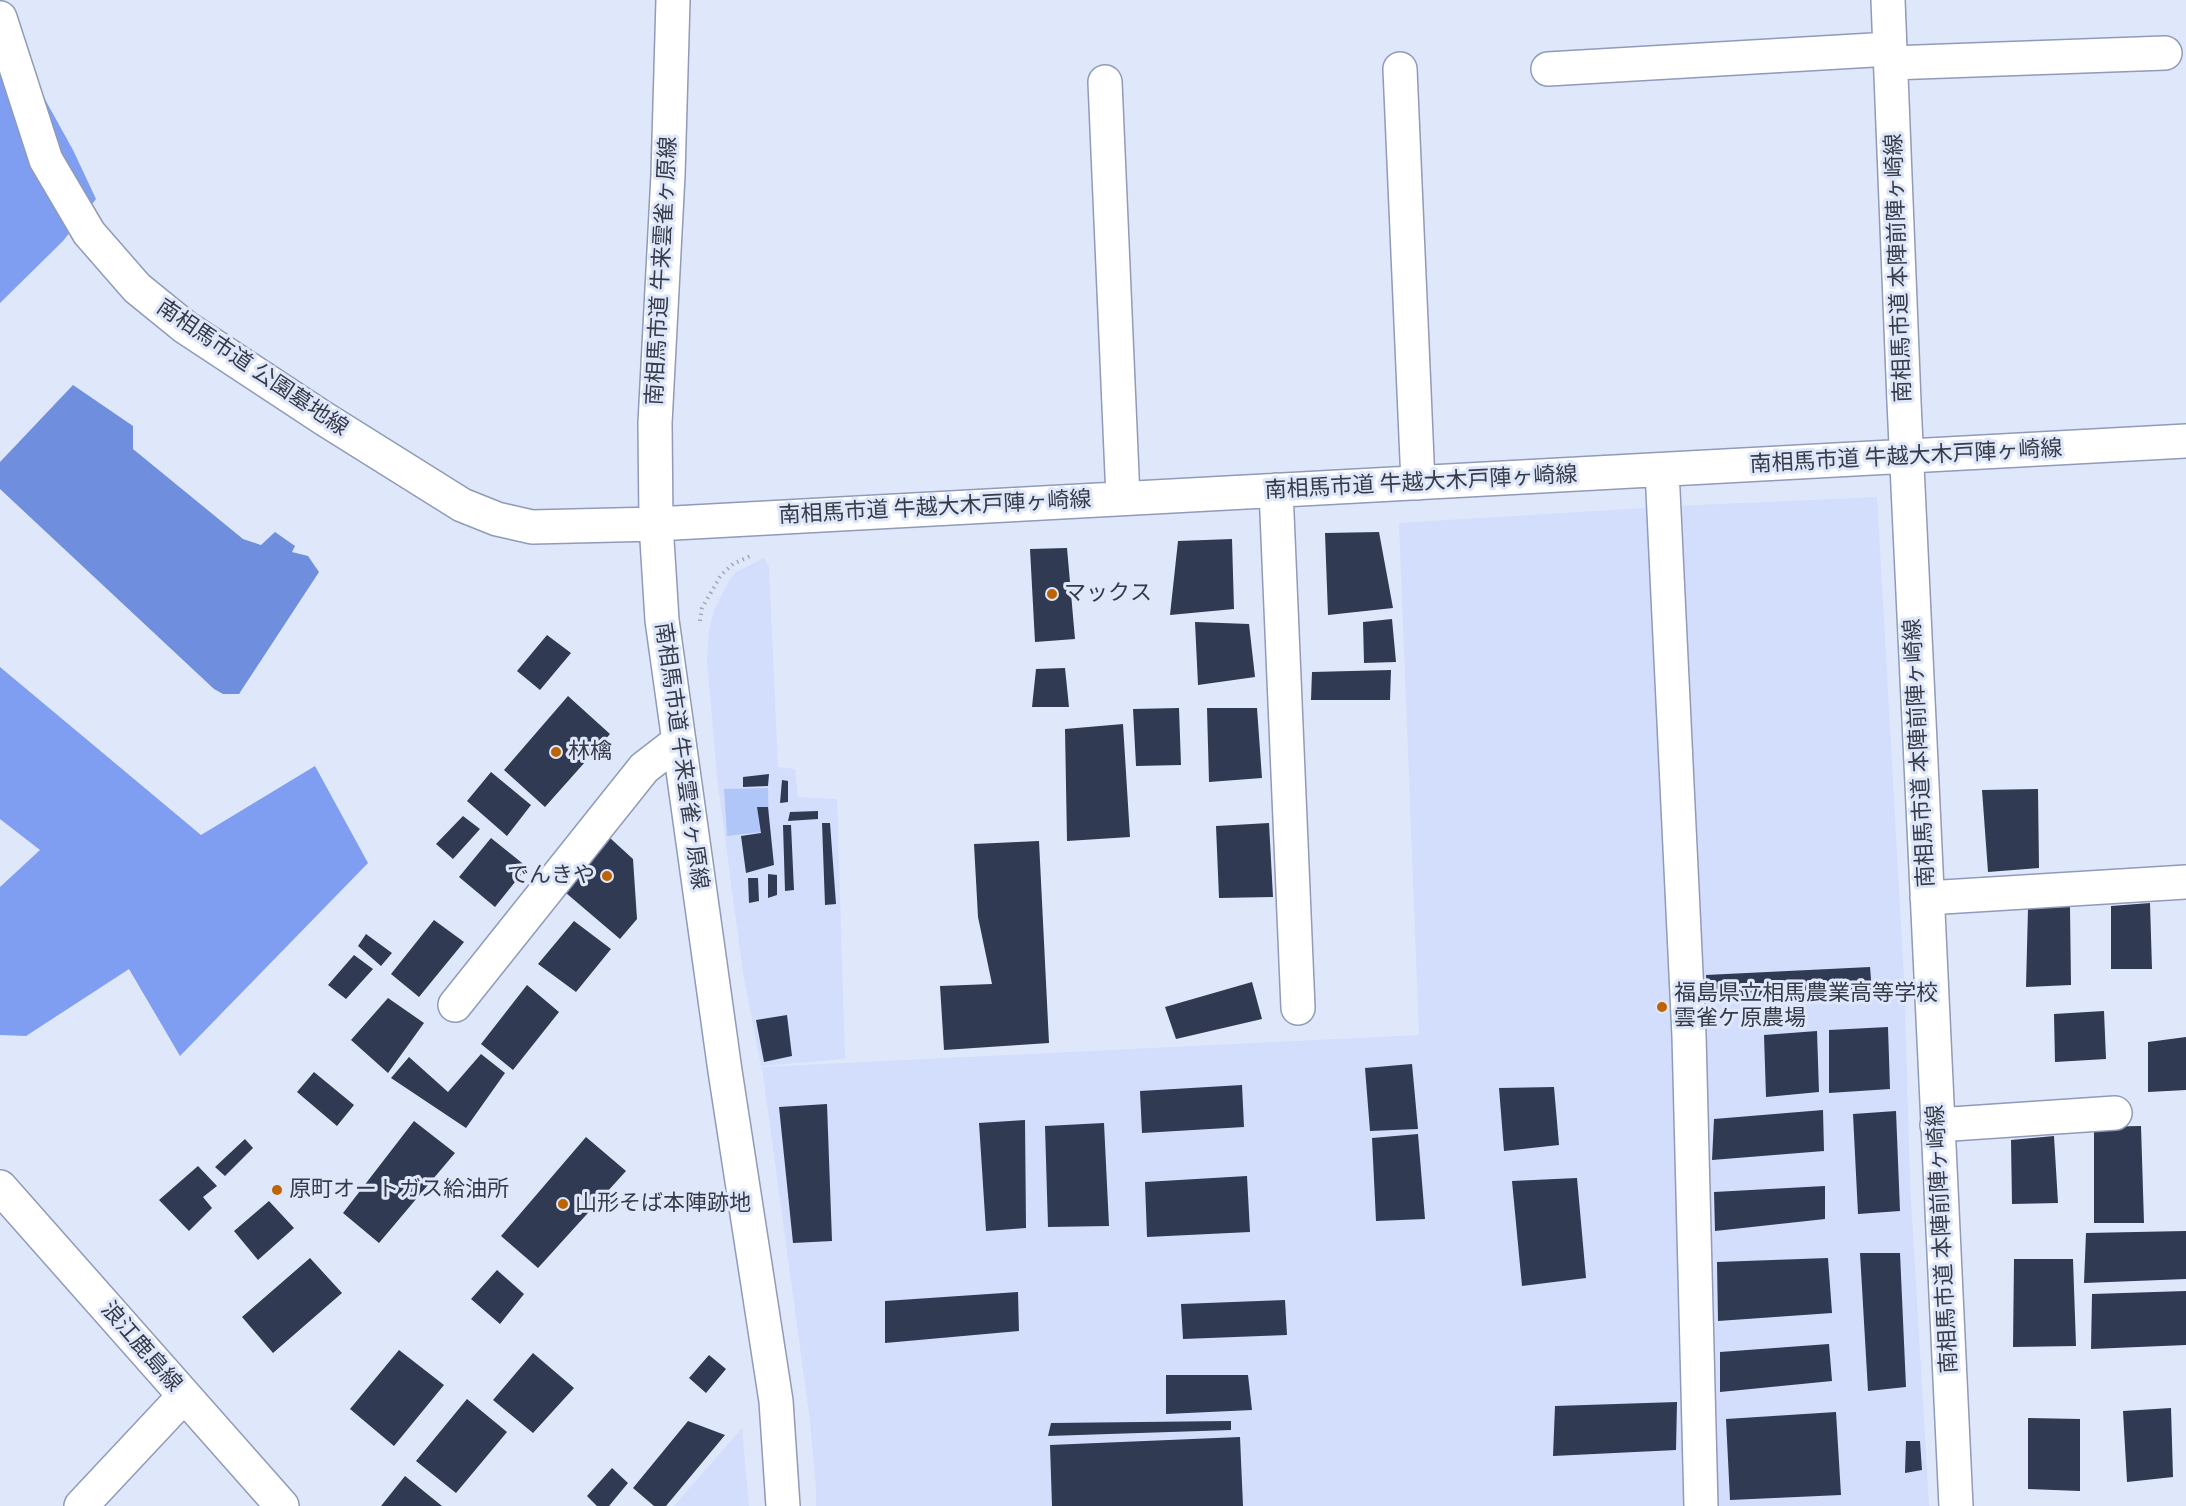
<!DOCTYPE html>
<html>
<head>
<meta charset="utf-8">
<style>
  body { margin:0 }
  canvas { display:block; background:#dfe7fa }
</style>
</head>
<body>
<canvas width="2186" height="1506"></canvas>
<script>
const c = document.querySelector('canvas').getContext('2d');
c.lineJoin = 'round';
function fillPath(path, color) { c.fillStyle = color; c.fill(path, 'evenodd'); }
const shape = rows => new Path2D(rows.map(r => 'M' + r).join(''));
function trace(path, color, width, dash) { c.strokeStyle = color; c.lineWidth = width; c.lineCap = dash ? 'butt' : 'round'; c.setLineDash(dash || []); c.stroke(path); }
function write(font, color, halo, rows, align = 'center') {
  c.font = font + ' Karla,"Noto Sans JP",sans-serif'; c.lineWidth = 6; c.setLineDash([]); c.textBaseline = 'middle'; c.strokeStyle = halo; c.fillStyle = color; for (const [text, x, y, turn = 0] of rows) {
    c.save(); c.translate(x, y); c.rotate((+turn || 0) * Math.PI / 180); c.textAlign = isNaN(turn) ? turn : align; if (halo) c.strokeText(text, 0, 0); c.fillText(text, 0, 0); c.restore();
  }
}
const built = shape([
  [1877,497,1904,978,1910,1183,1929,1506,816,1506,816,1489,810,1421,762,1067,1419,1035,1399,523,1678,506],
  [764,558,769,567,778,767,795,769,798,797,837,799,845,1059,761,1066,743,973,717,777,707,660,709,630,714,610,728,582,736,572],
  [742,1428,749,1506,674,1506]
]);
const green = shape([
  [768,788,769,831,727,836,724,789]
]);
const forest = shape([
  [0,18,73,150,96,199,63,241,0,303],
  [0,667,201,835,315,766,368,863,180,1056,129,969,26,1036,0,1035,0,887,40,850,0,819]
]);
const water = shape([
  [73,385,133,426,133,449,243,539,261,545,275,532,295,546,292,552,308,556,319,572,239,694,223,694,214,689,0,489,0,462]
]);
const building = shape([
  [1379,532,1393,608,1328,615,1325,533],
  [1232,539,1234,609,1170,615,1178,541],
  [1067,548,1075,639,1035,642,1030,549],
  [1392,619,1396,662,1364,663,1363,622],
  [1195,622,1249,624,1255,677,1198,685],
  [547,635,571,653,540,690,517,671],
  [1065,668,1069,707,1032,707,1036,669],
  [1391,670,1390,700,1311,700,1312,672],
  [568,696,610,734,545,807,504,770],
  [1179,708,1181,765,1136,766,1133,709],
  [1207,708,1257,708,1262,778,1209,782],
  [1123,724,1130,837,1067,841,1065,729],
  [491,772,531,805,507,836,467,801],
  [769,774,768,786,743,787,743,777],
  [782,780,788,781,788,802,780,803],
  [2038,789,2039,868,1988,872,1982,790],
  [757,807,768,807,774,865,746,873,741,836,761,833],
  [818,811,818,819,788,821,790,812],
  [463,816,480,829,453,859,436,844],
  [822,823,830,823,836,904,825,905],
  [1269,823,1273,897,1219,898,1216,826],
  [783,825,791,825,794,890,785,891],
  [491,838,527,867,495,907,459,877],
  [610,838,633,859,637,919,620,939,566,893],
  [1039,841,1049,1043,944,1050,940,986,992,984,978,917,974,844],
  [768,874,777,875,777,895,768,898],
  [748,878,758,878,759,901,749,903],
  [2150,903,2152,969,2111,969,2111,906],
  [2070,907,2071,985,2026,987,2028,908],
  [434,920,464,942,419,997,391,974],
  [574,921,611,949,576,992,538,964],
  [366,934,392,953,381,966,358,946],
  [354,955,373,969,346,999,328,985],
  [1870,967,1872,992,1708,1001,1706,975],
  [1252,982,1262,1019,1176,1039,1165,1007],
  [527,985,559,1012,513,1070,481,1044],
  [388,998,424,1023,388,1073,351,1040],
  [2104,1011,2106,1059,2055,1062,2054,1014],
  [787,1015,792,1056,764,1062,756,1020],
  [1888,1027,1890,1089,1829,1093,1829,1030],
  [1817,1031,1819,1092,1766,1097,1764,1035],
  [2186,1037,2186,1090,2148,1092,2148,1042],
  [481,1054,505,1073,466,1128,391,1078,409,1057,448,1092],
  [1412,1064,1418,1129,1370,1131,1365,1068],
  [314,1072,354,1105,337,1126,297,1092],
  [1242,1085,1244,1127,1142,1133,1140,1091],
  [1554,1087,1559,1145,1504,1151,1499,1088],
  [827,1104,832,1241,793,1243,779,1107],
  [1823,1110,1824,1151,1712,1160,1714,1119],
  [1896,1111,1900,1211,1858,1214,1853,1114],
  [1025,1120,1026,1228,986,1231,979,1123],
  [414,1121,455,1153,379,1243,343,1213],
  [1104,1123,1109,1226,1048,1227,1045,1126],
  [2141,1126,2144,1223,2094,1223,2094,1127],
  [1418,1134,1425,1219,1376,1221,1372,1138],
  [2054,1136,2058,1203,2012,1204,2011,1140],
  [586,1137,626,1171,538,1268,501,1236],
  [245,1139,253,1148,225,1176,215,1167],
  [198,1166,217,1186,203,1197,212,1208,189,1231,159,1200],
  [1247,1176,1250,1232,1147,1237,1145,1182],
  [1577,1178,1586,1278,1522,1286,1512,1181],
  [1825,1186,1825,1219,1715,1231,1714,1192],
  [269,1201,294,1228,258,1260,234,1231],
  [2186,1231,2186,1279,2084,1283,2086,1233],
  [1860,1253,1900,1253,1906,1387,1868,1391],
  [310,1258,342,1293,273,1353,242,1317],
  [1828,1258,1832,1313,1718,1321,1717,1262],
  [2014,1259,2073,1259,2076,1346,2013,1347],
  [497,1270,524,1294,500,1324,471,1299],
  [2186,1291,2186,1345,2091,1349,2092,1294],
  [1018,1292,1019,1331,885,1343,885,1301],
  [1285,1300,1287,1335,1183,1339,1181,1304],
  [1829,1344,1832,1381,1720,1392,1720,1352],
  [399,1350,444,1385,394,1446,350,1409],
  [533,1353,574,1388,533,1433,493,1400],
  [709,1355,726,1369,706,1393,689,1378],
  [1166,1375,1248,1375,1252,1410,1166,1414],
  [467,1399,507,1432,456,1493,416,1461],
  [1677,1402,1676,1450,1553,1456,1555,1406],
  [2171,1408,2173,1477,2127,1482,2123,1411],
  [1836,1412,1841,1495,1730,1500,1726,1419],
  [2028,1418,2080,1419,2080,1491,2028,1489],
  [688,1421,725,1435,666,1506,654,1506,633,1488],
  [1231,1421,1231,1430,1048,1436,1051,1423],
  [1240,1437,1243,1506,1052,1506,1050,1445],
  [1906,1441,1920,1441,1922,1470,1905,1473],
  [612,1468,628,1483,609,1506,597,1506,587,1496],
  [405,1476,442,1506,381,1506]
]);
const path = shape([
  [700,621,702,608,721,575,733,564,750,556]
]);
const minor = shape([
  [673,0,668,175,655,423,656,524,662,620,725,1071,776,1401,783,1506],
  [1888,0,1904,402,1956,1506],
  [0,18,46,160,89,233,137,288,185,327,323,418,462,505,497,519,532,527,656,524,2186,441],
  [1891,63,2165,53],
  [1400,69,1418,483],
  [1548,69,1890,49],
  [1105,82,1123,498],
  [1662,470,1689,1036,1701,1506],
  [1276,490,1298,1008],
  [1927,898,2186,882],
  [455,1005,644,768,679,741],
  [1937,1125,2115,1113],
  [81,1506,184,1396]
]);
const major = shape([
  [0,1187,282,1506]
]);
const markers = [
  [1052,594,6,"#bd6400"],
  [556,752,6,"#bd6400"],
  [607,876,6,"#bd6400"],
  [1662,1007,6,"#bd6400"],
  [277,1190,6,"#bd6400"],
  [563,1204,6,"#bd6400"]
];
const streetNames = [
  ["南相馬市道 本陣前陣ヶ崎線",1899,268,-92],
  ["南相馬市道 牛来雲雀ヶ原線",662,271,-87],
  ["南相馬市道 公園墓地線",252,368,34],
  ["南相馬市道 牛越大木戸陣ヶ崎線",1906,457,-3],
  ["南相馬市道 牛越大木戸陣ヶ崎線",1421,483,-3],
  ["南相馬市道 牛越大木戸陣ヶ崎線",935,508,-3],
  ["南相馬市道 本陣前陣ヶ崎線",1920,753,-93],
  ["南相馬市道 牛来雲雀ヶ原線",681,756,82],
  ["南相馬市道 本陣前陣ヶ崎線",1943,1239,-93],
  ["浪江鹿島線",141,1347,49]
];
const poiNames = [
  ["マックス",1064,594],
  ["林檎",568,752],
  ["でんきや",595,876,"right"],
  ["福島県立相馬農業高等学校",1674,994],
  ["雲雀ケ原農場",1674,1019],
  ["原町オートガス給油所",289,1190],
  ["山形そば本陣跡地",575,1204]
];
fillPath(built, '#d2defc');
fillPath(green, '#b0c6f9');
fillPath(forest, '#7f9ef1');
fillPath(water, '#6f8ede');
fillPath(building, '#303a52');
trace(minor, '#8f9bb8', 36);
trace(major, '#8f9bb8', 36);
trace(path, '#a1a7b8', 4, [1.5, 4.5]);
trace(minor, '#fff', 33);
trace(major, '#fff', 33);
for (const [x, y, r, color] of markers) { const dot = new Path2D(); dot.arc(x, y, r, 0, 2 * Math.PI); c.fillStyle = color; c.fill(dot); trace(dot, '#dfe7fa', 2); }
write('22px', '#363b47', '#dfe7fa', streetNames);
write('22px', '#363b47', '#dfe7fa', poiNames, 'left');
</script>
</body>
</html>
